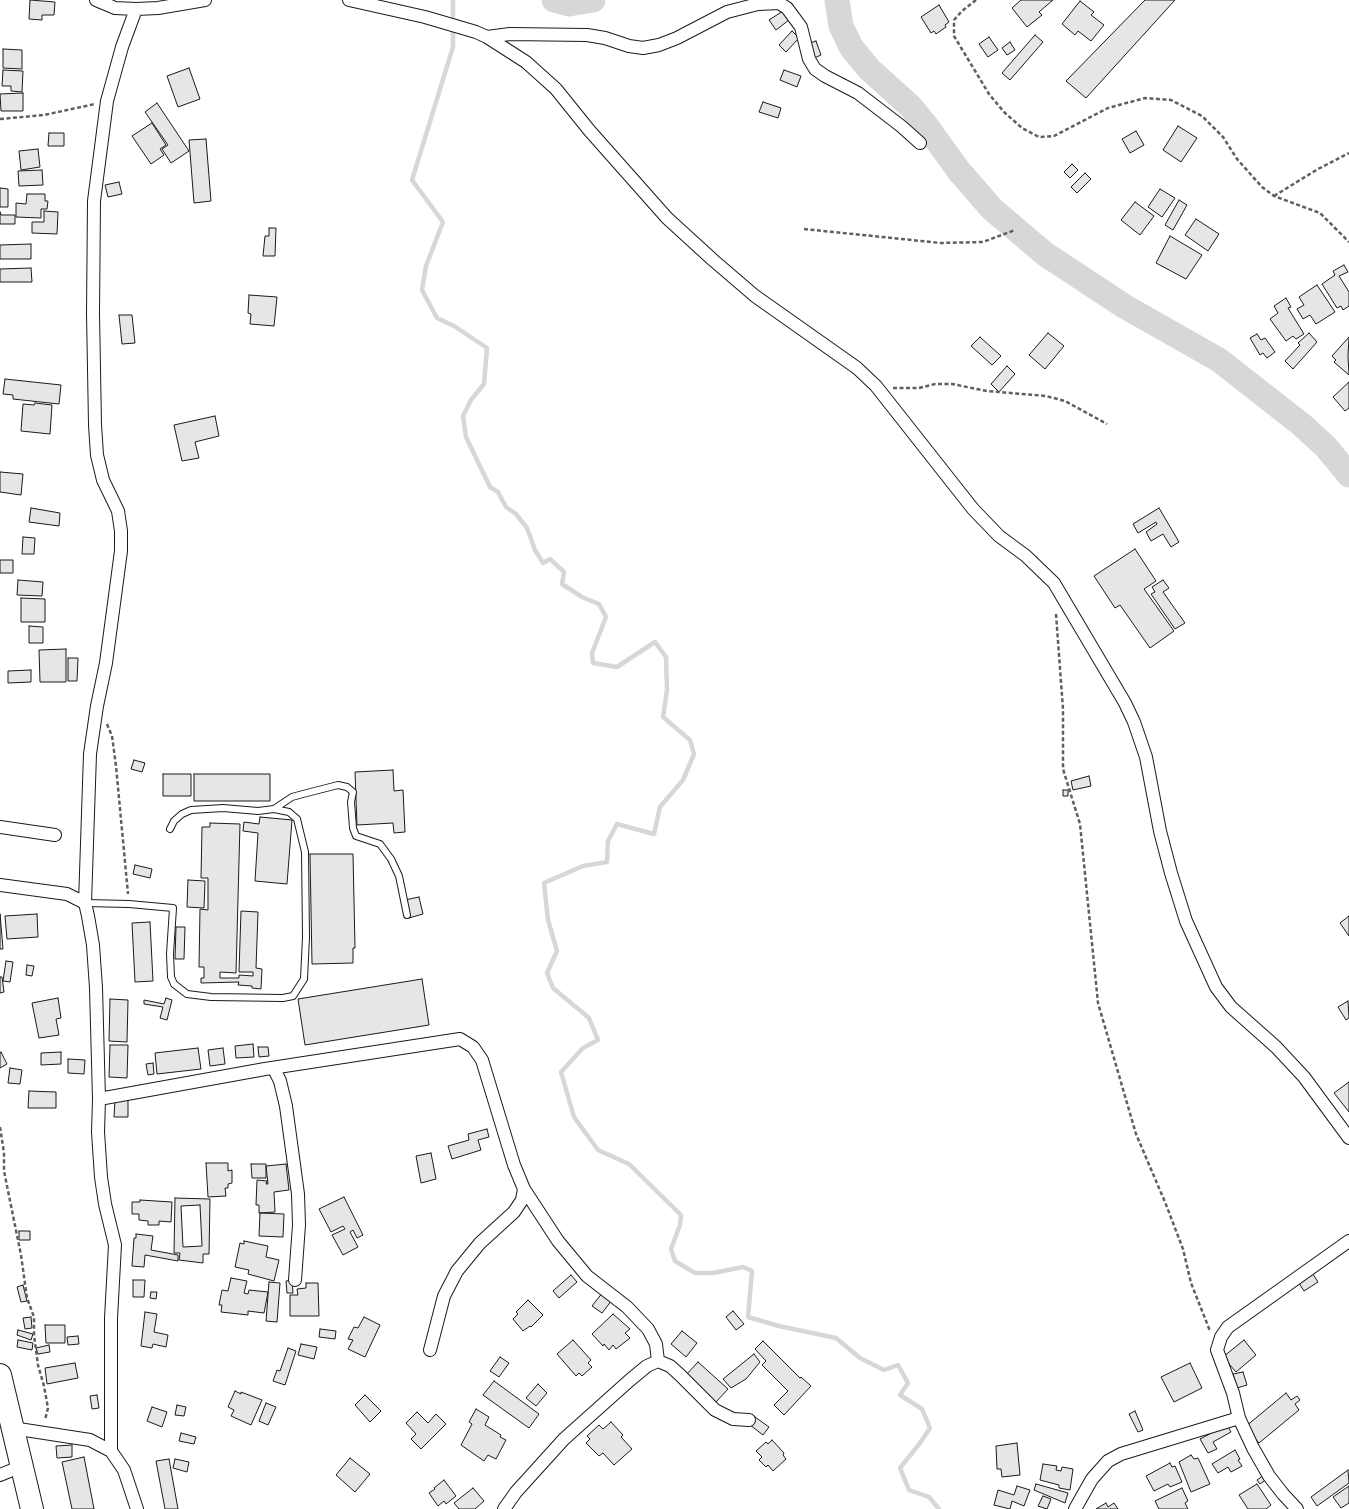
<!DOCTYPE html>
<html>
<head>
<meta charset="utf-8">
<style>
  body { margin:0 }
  canvas { display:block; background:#fff }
</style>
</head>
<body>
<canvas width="1349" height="1509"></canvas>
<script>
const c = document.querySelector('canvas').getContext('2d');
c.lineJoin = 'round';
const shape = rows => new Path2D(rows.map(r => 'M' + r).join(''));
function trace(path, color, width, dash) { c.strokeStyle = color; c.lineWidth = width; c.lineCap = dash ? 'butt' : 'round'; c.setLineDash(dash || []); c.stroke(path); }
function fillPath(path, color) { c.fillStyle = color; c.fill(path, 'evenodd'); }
const stream = shape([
  [453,0,453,47,412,180,443,222,426,266,422,290,437,318,454,326,487,348,484,384,471,400,463,416,466,437,490,487,498,492,506,507,516,514,527,528,535,550,543,563,550,559,564,572,562,584,582,597,599,604,606,617,592,653,593,663,617,667,655,642,666,657,667,690,663,717,690,740,694,754,683,780,660,807,654,834,617,824,608,841,607,862,583,866,544,883,548,920,557,951,547,973,553,988,589,1018,598,1040,583,1048,561,1072,574,1117,598,1150,629,1164,681,1215,680,1225,671,1249,675,1261,695,1273,713,1273,743,1267,752,1271,748,1317,779,1326,836,1338,860,1358,884,1370,898,1365,908,1383,900,1395,922,1409,930,1428,920,1443,900,1468,909,1490,929,1497,939,1509]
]);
const river = shape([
  [554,0,569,4,593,0],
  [837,0,841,26,851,47,869,69,910,106,925,124,959,171,992,209,1045,254,1124,306,1219,360,1302,425,1326,447,1349,475]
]);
const building = shape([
  [30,0,55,2,54,15,42,15,42,20,29,19,30,0],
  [1021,0,1053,0,1039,12,1042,15,1027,27,1012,8,1021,0],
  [1145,0,1175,0,1086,98,1066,81,1145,0],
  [1080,1,1094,12,1091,15,1104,25,1091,41,1078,31,1075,35,1062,24,1080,1],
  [939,5,949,22,945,25,946,27,936,34,934,31,931,33,921,17,939,5],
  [783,11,789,20,776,30,769,20,783,11],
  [792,31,799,38,786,52,779,45,792,31],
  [1035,35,1043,42,1010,80,1002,73,1035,35],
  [989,37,998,50,988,57,979,44,989,37],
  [816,41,821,55,812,59,807,44,816,41],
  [1010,42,1015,50,1007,55,1002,48,1010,42],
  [3,49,22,50,22,69,3,68,3,49],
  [189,68,200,99,178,107,167,76,189,68],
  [3,70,23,71,22,92,11,91,11,86,2,86,3,70],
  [784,70,801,76,797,87,780,80,784,70],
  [23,93,23,111,1,111,0,94,23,93],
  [763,102,781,108,778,118,759,112,763,102],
  [157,103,189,151,171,163,162,149,168,145,145,112,157,103],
  [152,123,166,145,160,149,164,155,151,164,132,136,152,123],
  [1178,126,1197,138,1181,162,1163,150,1178,126],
  [1136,131,1144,145,1130,153,1122,139,1136,131],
  [49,133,64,133,64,146,48,146,49,133],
  [206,139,211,201,194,203,189,140,206,139],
  [38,149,40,167,21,170,19,151,38,149],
  [1072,164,1078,170,1070,178,1064,172,1072,164],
  [42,170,43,185,19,186,18,171,42,170],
  [1085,173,1091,179,1077,193,1071,187,1085,173],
  [119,182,122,194,108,197,105,185,119,182],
  [0,188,8,189,8,207,0,207,0,188],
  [1160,189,1175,198,1162,217,1148,207,1160,189],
  [27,194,45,194,45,201,48,201,47,209,41,209,41,218,16,217,16,203,26,204,27,194],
  [1179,200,1187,205,1173,230,1165,225,1179,200],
  [1135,202,1154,216,1140,235,1121,220,1135,202],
  [44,211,58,212,57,234,32,233,32,222,44,222,44,211],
  [0,212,1,215,15,215,15,224,0,224,0,212],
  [1196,219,1219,234,1208,251,1185,235,1196,219],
  [269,228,276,228,275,256,263,256,265,236,269,236,269,228],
  [1170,236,1202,255,1186,279,1156,263,1170,236],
  [31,244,31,259,0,259,0,245,31,244],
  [1344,265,1348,272,1339,276,1349,292,1349,306,1343,310,1341,306,1337,308,1322,284,1335,275,1333,271,1344,265],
  [31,268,32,282,0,282,0,269,31,268],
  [1317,285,1335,312,1316,324,1310,315,1303,319,1297,309,1304,305,1299,297,1317,285],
  [249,295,277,297,274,326,250,324,251,314,248,313,249,295],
  [1286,298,1291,307,1288,308,1304,334,1296,339,1293,336,1286,341,1270,319,1278,313,1274,306,1286,298],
  [119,315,132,315,135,343,122,344,119,315],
  [1048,333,1064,346,1045,369,1029,355,1048,333],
  [1309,333,1317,342,1293,369,1285,361,1300,345,1298,343,1309,333],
  [1257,334,1261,340,1265,338,1275,352,1267,358,1263,353,1260,355,1250,338,1257,334],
  [980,337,1001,356,992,365,971,346,980,337],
  [1349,337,1348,356,1349,375,1334,362,1336,360,1332,356,1349,337],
  [1007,366,1015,374,999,392,991,384,1007,366],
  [5,379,61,385,59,404,13,399,13,395,3,394,5,379],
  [1349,382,1349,408,1345,411,1333,397,1349,382],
  [35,403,52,405,50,434,21,431,23,404,34,405,35,403],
  [215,416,219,436,195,442,199,458,182,461,174,425,215,416],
  [0,472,23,474,21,495,0,492,0,472],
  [31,508,60,513,59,526,29,522,31,508],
  [1159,508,1179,542,1171,547,1163,534,1151,541,1146,532,1157,524,1156,522,1138,533,1133,524,1159,508],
  [23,537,35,538,34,554,22,554,23,537],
  [1135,549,1156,581,1144,589,1174,631,1150,648,1120,605,1115,608,1094,576,1135,549],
  [0,560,13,560,13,573,0,573,0,560],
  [18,580,43,582,42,596,17,595,18,580],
  [1163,580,1169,588,1163,592,1185,623,1175,629,1151,594,1155,592,1152,587,1163,580],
  [21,598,45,599,45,622,21,622,21,598],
  [29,626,43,627,43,643,29,643,29,626],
  [66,649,66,682,40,682,39,650,66,649],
  [68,658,78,658,77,681,68,681,68,658],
  [31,670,31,682,8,683,8,671,31,670],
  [134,760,145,763,142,772,131,769,134,760],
  [393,770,394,791,403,790,405,832,394,833,393,823,357,825,355,772,393,770],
  [163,774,191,774,191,796,163,796,163,774],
  [194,774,270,774,270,801,194,801,194,774],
  [1089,776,1091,786,1073,790,1071,781,1089,776],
  [1063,790,1068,790,1068,796,1063,796,1063,790],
  [260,817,292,820,287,884,255,881,258,833,243,831,244,822,259,824,260,817],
  [210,823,240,824,236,973,220,972,220,978,239,978,239,975,253,976,253,972,239,972,241,911,258,912,256,968,262,969,261,989,252,988,252,986,238,985,239,982,201,983,201,978,204,978,204,967,199,967,200,909,208,910,208,878,201,878,202,827,210,827,210,823],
  [310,854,353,854,355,948,353,948,353,963,312,964,310,854],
  [135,865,152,869,150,878,133,874,135,865],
  [188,880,205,881,204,908,187,907,188,880],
  [419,897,423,914,409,918,405,900,419,897],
  [0,914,3,949,0,949,0,914],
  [37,914,38,937,7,939,5,916,37,914],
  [1349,916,1349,936,1340,923,1349,916],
  [150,922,153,981,135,982,132,923,150,922],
  [176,927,185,927,184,959,175,959,176,927],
  [6,961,13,962,10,982,3,981,6,961],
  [27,965,34,966,32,976,26,975,27,965],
  [0,977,2,977,4,992,0,993,0,977],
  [422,979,429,1025,305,1045,298,999,422,979],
  [58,998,61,1018,56,1019,59,1035,39,1038,32,1003,58,998],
  [166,998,172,1000,167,1020,160,1018,163,1007,144,1004,144,1000,164,1004,166,998],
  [110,999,128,1000,127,1042,109,1041,110,999],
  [1348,1001,1349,1018,1346,1020,1338,1007,1348,1001],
  [253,1044,254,1057,236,1058,235,1046,253,1044],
  [110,1045,128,1045,127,1078,109,1077,110,1045],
  [258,1047,268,1047,269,1056,259,1057,258,1047],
  [198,1048,201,1069,157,1074,155,1053,198,1048],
  [223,1048,225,1064,210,1066,208,1050,223,1048],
  [1,1052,7,1064,0,1068,0,1053,1,1052],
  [61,1052,61,1064,41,1065,41,1053,61,1052],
  [68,1059,85,1060,84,1074,68,1073,68,1059],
  [153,1063,154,1074,148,1075,146,1064,153,1063],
  [10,1068,22,1070,20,1084,8,1083,10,1068],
  [1349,1082,1349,1112,1334,1093,1349,1082],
  [29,1091,56,1092,56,1108,28,1108,29,1091],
  [115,1100,128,1100,128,1117,114,1117,115,1100],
  [487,1129,489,1137,478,1140,481,1150,452,1159,448,1146,469,1140,468,1134,487,1129],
  [431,1153,436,1179,421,1183,416,1156,431,1153],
  [206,1163,228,1163,228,1171,232,1170,232,1183,228,1184,228,1188,225,1188,226,1196,208,1197,206,1163],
  [251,1164,266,1164,266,1178,252,1178,251,1164],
  [286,1164,289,1190,274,1192,275,1212,259,1213,259,1205,256,1205,257,1180,267,1181,266,1184,268,1184,266,1166,286,1164],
  [344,1197,363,1235,357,1238,353,1230,350,1232,358,1247,343,1255,332,1235,345,1229,343,1226,331,1232,319,1209,344,1197],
  [175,1198,210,1199,209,1254,203,1254,203,1263,179,1260,180,1253,174,1253,175,1198],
  [200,1205,202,1246,183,1247,181,1206,200,1205],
  [140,1200,172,1202,171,1222,159,1221,159,1225,148,1225,148,1221,139,1220,139,1214,132,1214,132,1202,140,1202,140,1200],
  [260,1213,284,1214,283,1237,259,1236,260,1213],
  [19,1231,30,1231,30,1240,19,1240,19,1231],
  [136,1234,153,1236,151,1250,178,1255,178,1261,145,1255,144,1267,132,1266,134,1238,136,1238,136,1234],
  [244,1241,268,1246,266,1257,279,1260,274,1281,248,1274,249,1270,235,1267,240,1243,244,1244,244,1241],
  [1311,1271,1318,1282,1304,1291,1297,1280,1311,1271],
  [571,1275,577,1282,559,1298,553,1291,571,1275],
  [231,1278,247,1281,244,1293,248,1294,249,1290,268,1292,264,1313,248,1311,248,1315,221,1312,222,1305,219,1305,222,1290,228,1291,231,1278],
  [133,1280,145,1280,144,1297,133,1297,133,1280],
  [292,1280,293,1293,287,1293,286,1281,292,1280],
  [269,1282,280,1283,277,1322,266,1321,269,1282],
  [306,1283,318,1283,319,1316,290,1316,290,1295,298,1295,297,1289,306,1288,306,1283],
  [23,1285,27,1301,21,1302,17,1287,23,1285],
  [151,1292,157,1292,156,1299,150,1298,151,1292],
  [603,1292,612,1300,602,1313,592,1306,603,1292],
  [528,1300,543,1315,531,1327,530,1326,523,1331,513,1319,518,1314,516,1312,528,1300],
  [733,1311,744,1324,736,1330,726,1317,733,1311],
  [145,1312,157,1314,154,1332,168,1335,166,1347,153,1344,152,1348,141,1346,145,1312],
  [613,1314,630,1329,625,1333,630,1338,616,1349,613,1345,609,1350,604,1344,603,1346,592,1334,613,1314],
  [31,1317,32,1328,25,1329,23,1318,31,1317],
  [364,1317,380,1325,365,1357,348,1349,353,1340,348,1339,354,1327,358,1328,364,1317],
  [45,1325,65,1325,65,1343,46,1343,45,1325],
  [320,1329,336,1331,335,1339,319,1337,320,1329],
  [18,1330,33,1334,31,1340,17,1335,18,1330],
  [682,1331,697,1343,686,1357,671,1344,682,1331],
  [78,1336,79,1344,68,1345,67,1337,78,1336],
  [18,1340,33,1343,32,1350,17,1347,18,1340],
  [573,1340,591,1360,588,1363,592,1367,582,1376,579,1373,576,1376,557,1354,573,1340],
  [1244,1340,1256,1355,1236,1372,1223,1357,1244,1340],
  [763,1341,800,1378,801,1377,811,1386,784,1415,774,1405,788,1391,762,1365,766,1361,755,1349,763,1341],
  [301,1344,317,1347,314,1359,298,1355,301,1344],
  [49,1345,50,1352,38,1354,36,1348,49,1345],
  [288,1348,296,1351,285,1385,273,1381,277,1370,280,1371,288,1348],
  [754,1354,760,1362,746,1379,731,1388,723,1379,754,1354],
  [500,1357,509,1363,499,1377,490,1371,500,1357],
  [698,1362,728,1389,716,1402,686,1375,698,1362],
  [75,1363,78,1378,47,1384,45,1368,75,1363],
  [1190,1363,1202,1388,1174,1402,1161,1377,1190,1363],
  [1243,1372,1247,1385,1237,1388,1233,1374,1243,1372],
  [494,1381,539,1414,529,1428,483,1395,494,1381],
  [538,1384,547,1393,536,1406,526,1398,538,1384],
  [235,1391,241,1394,241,1392,262,1400,251,1425,231,1416,234,1410,228,1407,235,1391],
  [1286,1393,1291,1400,1297,1396,1300,1400,1295,1404,1299,1410,1259,1443,1245,1427,1286,1393],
  [97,1395,99,1408,92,1409,90,1396,97,1395],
  [365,1395,381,1411,370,1422,355,1405,365,1395],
  [266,1403,276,1407,268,1425,259,1421,266,1403],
  [177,1405,186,1407,184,1416,175,1415,177,1405],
  [152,1407,167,1412,162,1427,147,1421,152,1407],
  [476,1409,489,1417,485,1425,501,1435,500,1437,506,1440,496,1459,488,1455,484,1461,461,1445,472,1424,469,1422,476,1409],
  [1135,1411,1143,1430,1138,1432,1129,1414,1135,1411],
  [417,1412,428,1423,436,1414,446,1424,421,1449,411,1439,416,1434,406,1423,417,1412],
  [755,1417,769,1427,763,1435,750,1425,755,1417],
  [611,1422,623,1435,621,1437,632,1449,614,1465,603,1453,599,1456,586,1443,590,1439,587,1436,599,1425,603,1429,611,1422],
  [1227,1425,1231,1432,1213,1442,1217,1449,1208,1453,1200,1439,1227,1425],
  [181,1433,196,1437,194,1444,179,1441,181,1433],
  [772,1440,784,1453,783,1455,786,1459,773,1471,768,1465,766,1467,759,1460,762,1457,756,1451,766,1442,768,1444,772,1440],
  [1017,1443,1020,1475,1002,1477,1001,1469,997,1469,996,1446,1017,1443],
  [72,1445,72,1457,57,1458,56,1446,72,1445],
  [1235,1450,1240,1459,1238,1460,1242,1466,1231,1472,1228,1467,1218,1473,1212,1464,1235,1450],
  [1191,1455,1194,1459,1198,1458,1210,1484,1191,1492,1179,1462,1191,1455],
  [84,1457,94,1509,72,1509,62,1462,84,1457],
  [350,1458,370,1474,355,1492,336,1475,350,1458],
  [169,1459,178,1509,165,1509,156,1461,169,1459],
  [175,1459,189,1462,187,1472,173,1468,175,1459],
  [1170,1463,1172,1467,1175,1466,1182,1482,1170,1487,1168,1484,1154,1491,1146,1476,1170,1463],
  [1043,1464,1057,1466,1056,1470,1061,1471,1062,1467,1073,1469,1070,1490,1059,1488,1059,1485,1040,1480,1043,1464],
  [1348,1470,1349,1483,1317,1506,1311,1497,1348,1470],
  [1264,1475,1267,1479,1260,1484,1257,1480,1264,1475],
  [444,1480,456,1496,446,1504,444,1501,438,1506,429,1493,435,1489,434,1488,444,1480],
  [1036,1484,1068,1493,1065,1503,1034,1490,1036,1484],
  [1257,1484,1271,1505,1266,1509,1248,1509,1239,1495,1257,1484],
  [1017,1486,1030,1490,1024,1506,1012,1501,1010,1509,994,1505,998,1490,1014,1495,1017,1486],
  [1349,1486,1349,1503,1341,1508,1333,1497,1349,1486],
  [473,1488,484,1501,475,1509,459,1509,454,1503,473,1488],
  [1182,1488,1188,1501,1185,1503,1188,1509,1159,1509,1155,1501,1182,1488],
  [1043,1496,1051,1499,1047,1509,1038,1506,1043,1496],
  [1106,1503,1108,1507,1114,1503,1118,1509,1096,1509,1106,1503]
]);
const path = shape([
  [976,0,962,11,954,20,954,36,989,94,1004,112,1022,128,1039,137,1054,136,1108,108,1145,98,1171,100,1202,116,1223,137,1237,159,1262,187,1274,196,1320,213,1349,242],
  [0,119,44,115,95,104],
  [1274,196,1318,169,1349,153],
  [804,229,941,243,983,242,1015,230],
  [893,388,919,388,935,384,952,384,987,391,1046,396,1065,401,1107,424],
  [1056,614,1063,709,1063,769,1080,824,1098,1003,1136,1134,1165,1202,1183,1249,1191,1283,1210,1331],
  [107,724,112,736,116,766,128,894],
  [0,1127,4,1153,4,1171,21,1255,27,1298,34,1317,34,1335,38,1365,44,1386,48,1408,45,1420]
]);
const lane = shape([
  [274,809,292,797,303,794,338,785,347,787,353,792,351,802,353,828,356,836,380,844,391,859,399,876,407,915],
  [85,903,129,904,173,908,170,954,171,977,174,984,187,994,211,997,283,998,293,996,304,979,306,937,305,852,297,819,289,812,274,809,258,811,223,808,191,810,182,814,174,821,170,829]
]);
const street = shape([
  [96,0,115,8,136,9,158,8,205,0],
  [349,0,425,17,476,32,487,37,526,62,556,89,589,130,667,218,713,260,755,296,857,368,876,386,973,509,999,536,1026,556,1054,583,1125,703,1134,722,1146,757,1160,831,1171,873,1186,921,1216,987,1231,1007,1276,1047,1304,1077,1349,1138],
  [487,37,510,34,587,35,605,38,629,46,643,48,659,45,677,38,727,12,758,4,779,3,787,8,801,27,809,59,815,69,825,76,858,93,901,126,920,143],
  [0,827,55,835],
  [0,885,67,894,85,903,88,916,93,945,96,988,99,1099,98,1132,101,1177,105,1204,115,1245,111,1318,111,1451],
  [85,903,90,754,97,706,106,663,121,551,121,531,118,511,103,480,97,455,95,425,93,313,94,201,107,101,122,47,136,9],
  [274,1069,280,1081,286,1106,298,1194,299,1225,295,1280],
  [99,1099,265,1069,460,1039,473,1047,482,1060,514,1165,524,1189,522,1200,514,1212,480,1243,457,1271,444,1296,430,1350],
  [524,1189,558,1241,587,1276,627,1307,648,1329,656,1344,658,1361],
  [12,1428,90,1440,111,1451,124,1470,137,1509],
  [0,1475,22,1466],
  [504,1509,516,1492,564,1439,630,1380,647,1366,658,1361,670,1366,680,1375,715,1410,733,1419,749,1420],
  [1075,1509,1092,1479,1108,1461,1121,1454,1239,1418],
  [1297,1509,1283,1494,1269,1476,1253,1448,1239,1418,1233,1393,1217,1350,1221,1337,1228,1327,1349,1241]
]);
const highway = shape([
  [0,1375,32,1509]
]);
trace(stream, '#d7d7d7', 4.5);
trace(river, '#d7d7d7', 25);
fillPath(building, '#e6e6e6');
trace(building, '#1a1a1a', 1);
trace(lane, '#1a1a1a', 8);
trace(street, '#1a1a1a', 14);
trace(highway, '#1a1a1a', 24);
trace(path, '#5f5f5f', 2.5, [4, 2.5]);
trace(lane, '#fff', 6);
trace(street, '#fff', 12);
trace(highway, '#fff', 22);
</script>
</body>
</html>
